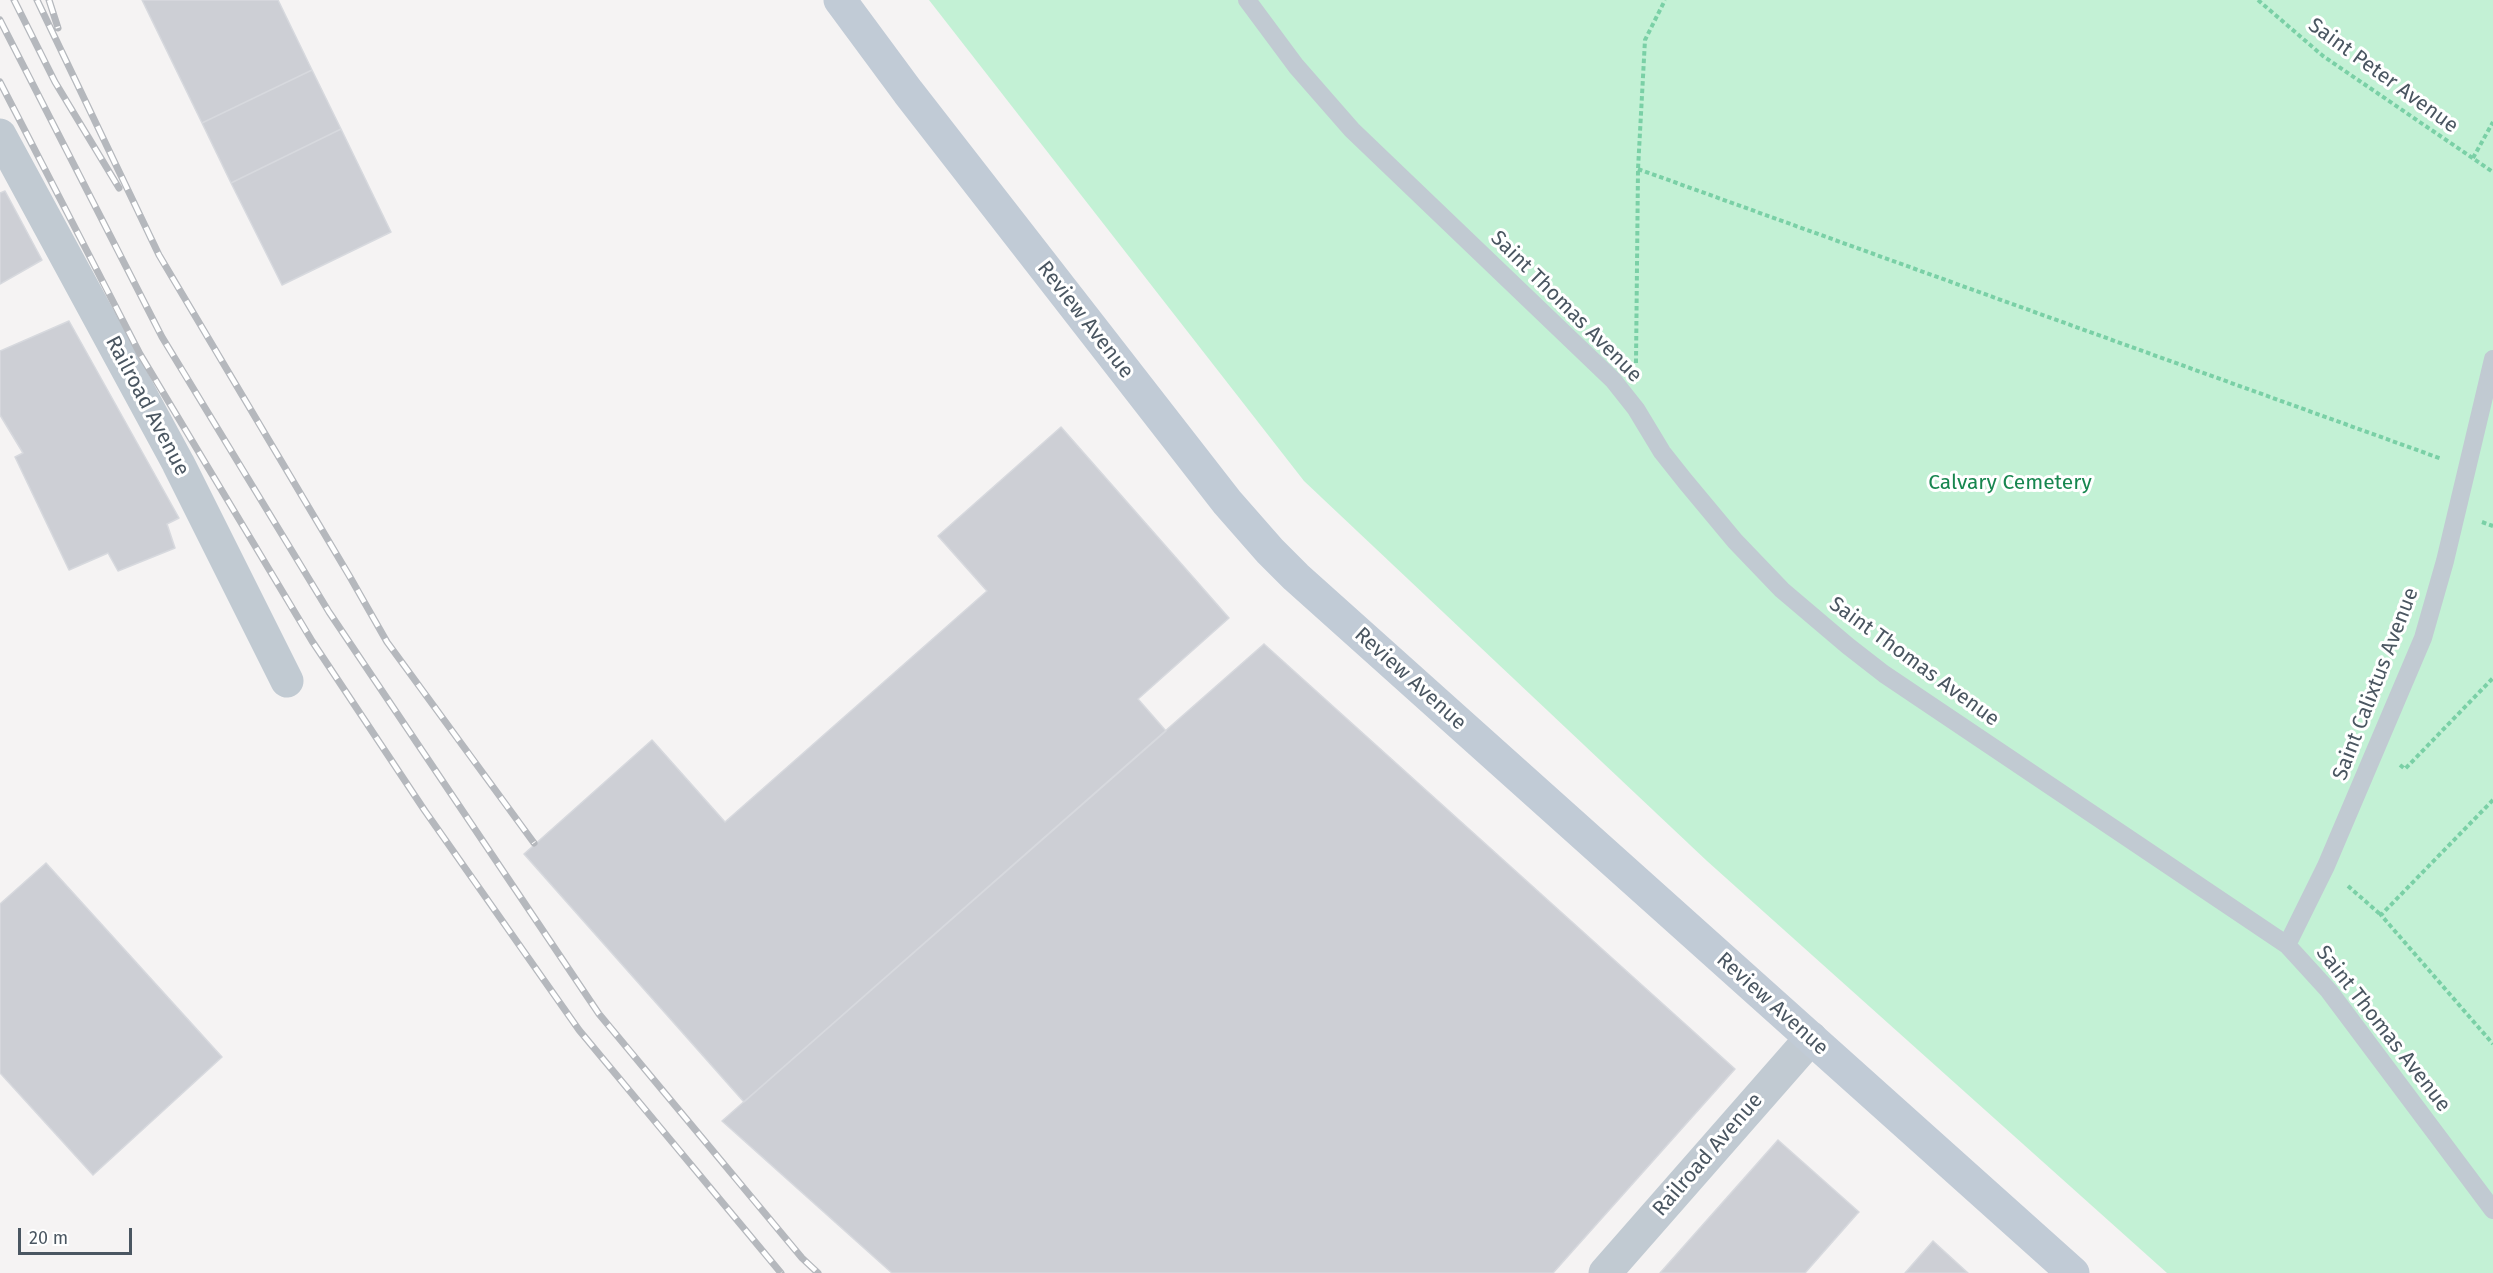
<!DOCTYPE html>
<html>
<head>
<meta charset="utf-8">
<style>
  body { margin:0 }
  #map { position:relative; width:2493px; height:1273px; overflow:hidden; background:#f5f3f3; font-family:"Fira Sans",sans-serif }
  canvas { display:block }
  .scale { position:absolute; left:18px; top:1228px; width:114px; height:27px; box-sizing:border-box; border:3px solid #4a5661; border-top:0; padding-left:8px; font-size:18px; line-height:21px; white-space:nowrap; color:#4a5661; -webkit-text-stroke:4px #fff; paint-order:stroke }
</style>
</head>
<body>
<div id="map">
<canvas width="2493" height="1273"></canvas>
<div class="scale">20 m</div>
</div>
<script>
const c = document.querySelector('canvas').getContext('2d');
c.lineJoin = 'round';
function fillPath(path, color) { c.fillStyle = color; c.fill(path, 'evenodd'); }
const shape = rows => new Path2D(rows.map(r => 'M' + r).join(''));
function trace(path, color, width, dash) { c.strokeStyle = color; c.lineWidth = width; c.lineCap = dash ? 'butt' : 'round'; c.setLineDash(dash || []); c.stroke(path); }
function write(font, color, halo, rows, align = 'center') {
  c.font = font + ' "Fira Sans",sans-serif'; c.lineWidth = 6; c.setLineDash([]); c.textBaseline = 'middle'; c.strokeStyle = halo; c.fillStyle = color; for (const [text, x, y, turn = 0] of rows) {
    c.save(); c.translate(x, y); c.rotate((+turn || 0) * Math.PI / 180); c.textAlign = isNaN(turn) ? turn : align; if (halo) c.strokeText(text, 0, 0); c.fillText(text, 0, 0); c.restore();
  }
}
const green = shape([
  [929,0,2493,0,2493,1273,2167,1273,1707,861,1304,481]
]);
const building = shape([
  [142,0,278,0,312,70,202,123,142,0],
  [312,70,341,129,231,183,202,123,312,70],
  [341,129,391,232,282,285,231,183,341,129],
  [5,191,42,260,0,284,0,193,5,191],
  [69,321,179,518,167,524,175,548,118,571,108,553,69,570,15,457,23,453,0,415,0,351,69,321],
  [1061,427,1229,618,1138,699,1166,731,744,1102,524,854,652,740,725,822,987,591,938,536,1061,427],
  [1264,644,1735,1069,1553,1273,892,1273,722,1121,1264,644],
  [46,863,222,1057,93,1175,0,1073,0,904,46,863],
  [1778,1140,1859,1212,1857,1214,1805,1273,1660,1273,1778,1140],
  [1933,1241,1968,1273,1905,1273,1933,1241]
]);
const path = shape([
  [2258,0,2323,56,2493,172],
  [2473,158,2493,122],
  [1638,169,2442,459],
  [1636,363,1638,169,1645,40,1665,0],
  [2482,522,2493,526],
  [2400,765,2405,769,2493,678],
  [2493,800,2381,915,2493,1044],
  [2348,886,2381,915]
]);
const service = shape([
  [1247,0,1296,66,1352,130,1613,380,1636,409,1662,452,1685,481,1735,541,1782,590,1848,646,1884,674,2287,945,2329,991,2493,1210],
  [2287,945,2326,866,2423,638,2445,561,2493,359]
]);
const minor = shape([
  [0,135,178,463,287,681],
  [1605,1273,1811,1038]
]);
const secondary = shape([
  [840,0,908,92,1227,502,1270,551,1296,577,2073,1273]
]);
const rail = shape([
  [14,0,55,82,119,188],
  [37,0,159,255,350,577,387,642,534,843],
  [49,0,58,28],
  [0,20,162,337,329,612,599,1014,802,1258,818,1273],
  [0,82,140,354,312,641,425,811,579,1030,781,1273]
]);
const streetNames = [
  ["Saint Peter Avenue",2383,76,36],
  ["Saint Thomas Avenue",1566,307,45],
  ["Review Avenue",1085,320,52],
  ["Railroad Avenue",147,406,62],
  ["Saint Thomas Avenue",1914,662,36],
  ["Review Avenue",1410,679,42],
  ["Saint Calixtus Avenue",2376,684,-69],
  ["Review Avenue",1772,1004,42],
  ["Saint Thomas Avenue",2383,1029,52],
  ["Railroad Avenue",1708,1155,-49]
];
const parkNames = [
  ["Calvary Cemetery",2010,483]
];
fillPath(green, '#c3f1d5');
fillPath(building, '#cdcfd5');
trace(building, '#d7d9de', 1.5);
trace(path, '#7ad0a6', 4, [4.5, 3]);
trace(service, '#c1cad2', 18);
trace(minor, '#c1cad2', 33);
trace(secondary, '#c1cbd6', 33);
trace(rail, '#b5b8bd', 7);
trace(rail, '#fff', 4.5, [14]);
write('21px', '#4a5661', '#fff', streetNames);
write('21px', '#17864f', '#fff', parkNames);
</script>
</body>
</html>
